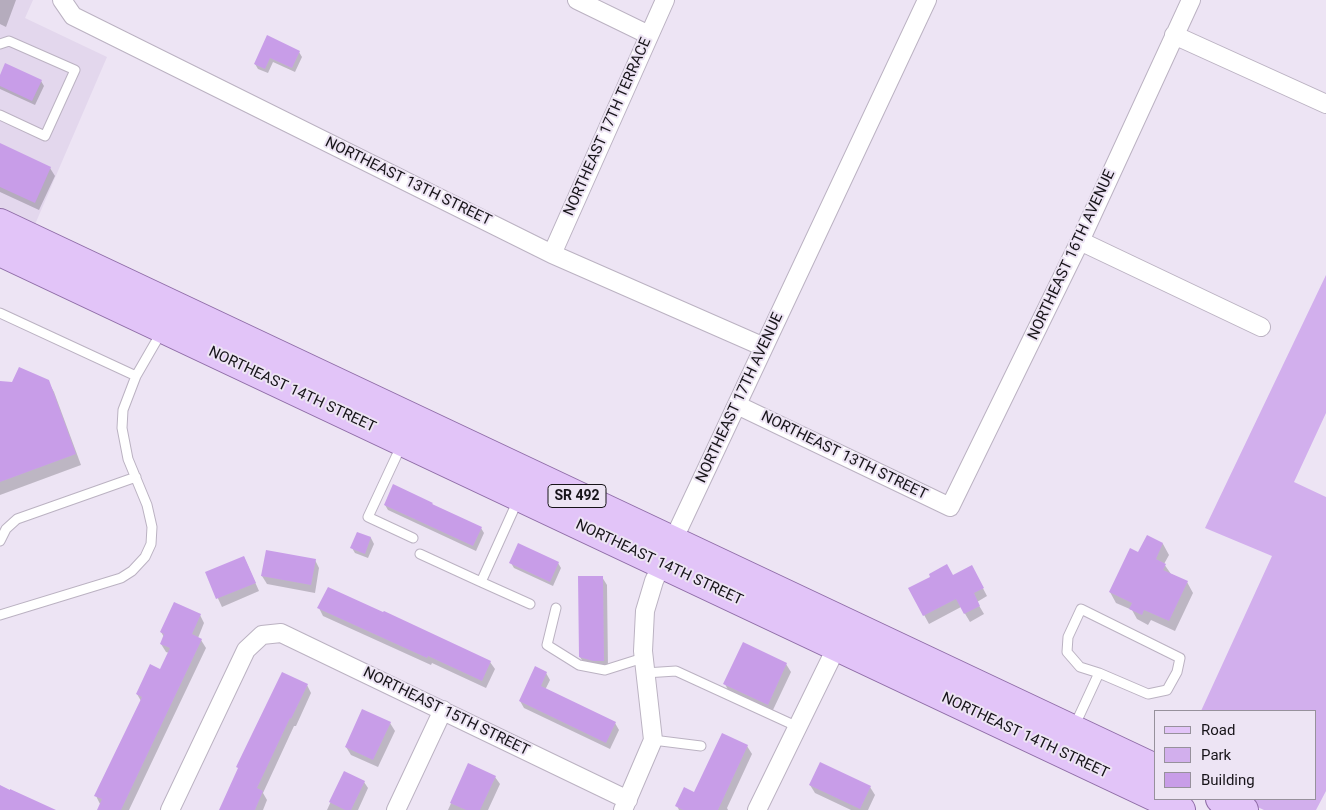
<!DOCTYPE html>
<html>
<head>
<meta charset="utf-8">
<style>
  body { margin:0 }
  #map { position:relative; width:1326px; height:810px; overflow:hidden; background:#ede4f4; font-family:Roboto,sans-serif }
  canvas { display:block }
  .legend { position:absolute; left:1154px; top:710px; width:162px; height:90px; box-sizing:border-box; background:#ede4f4; border:1px solid #97919c; margin:0; padding:6px 9px; list-style:none; font-size:15px; color:#171419 }
  .legend li { display:flex; align-items:center; gap:10px; height:25px }
  .legend b { width:25px; border:1px solid #97919c }
</style>
</head>
<body>
<div id="map">
<canvas width="1326" height="810"></canvas>
<ul class="legend">
<li><b style="height:6px;background:#e2c4f8"></b>Road</li>
<li><b style="height:14px;background:#d2afed"></b>Park</li>
<li><b style="height:14px;background:#c89de8"></b>Building</li>
</ul>
</div>
<script>
const c = document.querySelector('canvas').getContext('2d');
c.lineJoin = 'round';
function fillPath(path, color) { c.fillStyle = color; c.fill(path, 'evenodd'); }
const shape = rows => new Path2D(rows.map(r => 'M' + r).join(''));
function trace(path, color, width, dash) { c.strokeStyle = color; c.lineWidth = width; c.lineCap = dash ? 'butt' : 'round'; c.setLineDash(dash || []); c.stroke(path); }
function write(font, color, halo, rows, align = 'center') {
  c.font = font + ' Roboto,sans-serif'; c.lineWidth = 4; c.setLineDash([]); c.textBaseline = 'middle'; c.strokeStyle = halo; c.fillStyle = color; for (const [text, x, y, turn = 0] of rows) {
    c.save(); c.translate(x, y); c.rotate((+turn || 0) * Math.PI / 180); c.textAlign = isNaN(turn) ? turn : align; if (halo) c.strokeText(text, 0, 0); c.fillText(text, 0, 0); c.restore();
  }
}
const built = shape([
  [0,0,33,0,25,18,107,57,33,229,0,214]
]);
const green = shape([
  [1326,275,1326,413,1294,482,1326,497,1326,791,1316,810,1264,810,1240,799,1315,799,1315,711,1201,711,1272,556,1205,528]
]);
const shadow = shape([
  [0,0,16,0,6,27,0,24],
  [267,37,299,52,302,57,295,72,273,62,268,73,258,69,255,64],
  [0,78,41,81,44,86,35,105,0,89],
  [0,145,50,168,55,176,39,210,0,192],
  [48,381,54,392,81,465,0,495,0,383],
  [432,504,434,506,481,528,484,533,476,551,388,510,385,505],
  [357,533,371,538,374,544,368,558,355,553,352,548],
  [1147,537,1163,544,1169,555,1164,564,1171,574,1187,582,1193,593,1175,631,1151,620,1148,625,1137,619,1132,610,1116,603,1110,592,1139,554],
  [244,557,259,591,222,607,206,573],
  [315,560,319,568,315,593,267,584,262,576],
  [511,563,558,563,561,568,553,586,514,568],
  [976,575,987,596,977,602,984,614,970,622,961,607,929,624,910,589,953,577],
  [602,577,607,585,608,669,585,665,580,657],
  [319,608,490,662,495,669,486,688,432,663,431,665,323,616],
  [200,615,204,623,198,638,201,640,206,648,129,810,99,810,100,804,96,796,141,701,137,694,161,671,169,653,166,652,161,644,164,637,161,632],
  [743,644,786,664,791,672,772,712,729,692,725,684],
  [546,673,550,680,545,690,615,723,619,730,610,749,524,708,520,701],
  [307,685,311,693,296,726,294,726,263,793,267,800,263,810,220,810],
  [390,723,395,731,378,767,351,755,346,747],
  [747,746,752,754,727,808,728,810,679,810,677,806,695,793],
  [469,764,495,777,500,784,488,810,448,810],
  [344,773,364,782,368,788,358,810,327,810],
  [810,785,870,787,875,795,868,810,851,810,815,793]
]);
const building = shape([
  [267,35,300,51,292,68,270,58,265,69,254,64],
  [5,63,42,80,32,101,0,86,0,75],
  [0,143,51,167,35,203,0,187],
  [19,367,49,380,76,454,0,482,0,381,12,382],
  [393,484,433,503,432,504,482,527,473,546,384,505],
  [357,532,371,537,365,554,350,548],
  [1147,535,1163,543,1156,559,1166,564,1163,570,1188,581,1169,621,1144,610,1142,615,1129,609,1132,603,1109,592,1130,548,1138,552],
  [518,543,559,562,550,582,509,563],
  [266,550,316,559,311,585,261,576],
  [244,556,256,583,216,599,205,572],
  [947,564,953,575,972,565,984,588,974,593,980,606,964,614,956,599,923,616,908,588,930,577,929,574],
  [578,576,603,576,604,661,593,661,579,657],
  [328,587,383,612,384,611,491,661,482,681,428,656,427,658,317,608],
  [174,602,201,614,192,634,202,639,121,810,97,810,102,799,94,796,142,697,136,694,150,664,160,669,170,648,160,644,164,634,160,632],
  [743,642,787,663,768,705,723,684],
  [535,666,547,672,541,686,616,722,606,743,519,701],
  [282,672,308,684,291,719,290,718,257,788,263,791,255,810,219,810,238,768,236,767],
  [362,709,391,722,373,760,345,747],
  [722,733,748,745,718,810,683,810,675,806,684,787,694,792],
  [820,762,871,786,860,809,809,785],
  [468,763,496,776,480,810,466,810,450,803],
  [344,771,365,781,351,810,345,810,329,802],
  [0,785,10,790,10,789,56,810,0,810]
]);
const service = shape([
  [0,44,9,41,75,70,45,136,0,115],
  [0,313,136,376],
  [402,444,368,517,413,538],
  [518,500,481,582,530,604],
  [0,541,6,529,17,519,136,477],
  [420,554,481,582],
  [556,608,547,645,579,665,605,670,643,658],
  [0,615,121,578,132,571,145,557,151,544,152,527,147,505,128,459,122,428,123,410,136,376,162,331],
  [645,673,676,671,798,727],
  [1074,727,1099,673,1080,667,1067,652,1068,637,1081,609,1180,658,1177,672,1167,690,1148,694,1099,673],
  [653,740,701,746]
]);
const minor = shape([
  [62,0,73,16,552,254,764,347],
  [577,0,649,35],
  [1174,35,1326,104],
  [1080,241,1261,327],
  [552,254,665,0],
  [737,405,950,507,1080,241,1191,0],
  [170,810,246,650,262,635,281,633,628,800],
  [396,810,443,710],
  [623,810,653,740,643,651,645,611,654,581,927,0],
  [757,810,841,638]
]);
const primary = shape([
  [0,223,1155,768],
  [0,252,1155,797],
  [1158,799,1181,810],
  [1220,799,1244,810]
]);
const shields = [
  [577,496,58]
];
const shieldNames = [
  ["SR 492",577,496]
];
const streetNames = [
  ["NORTHEAST 17TH TERRACE",608,127,-66],
  ["NORTHEAST 13TH STREET",408,182,26],
  ["NORTHEAST 16TH AVENUE",1072,255,-65],
  ["NORTHEAST 14TH STREET",292,390,25],
  ["NORTHEAST 17TH AVENUE",740,398,-65],
  ["NORTHEAST 13TH STREET",844,456,26],
  ["NORTHEAST 14TH STREET",659,563,25],
  ["NORTHEAST 15TH STREET",446,712,26],
  ["NORTHEAST 14TH STREET",1025,736,25]
];
fillPath(built, '#e3d7ed');
fillPath(green, '#d2afed');
fillPath(shadow, '#0003');
fillPath(building, '#c89de8');
trace(service, '#bbb2c2', 11);
trace(minor, '#bbb2c2', 20);
trace(primary, '#8f6da7', 30);
trace(service, '#fff', 9);
trace(minor, '#fff', 18);
trace(primary, '#e2c4f8', 28);
for (const [x, y, w] of shields) { const box = new Path2D(); box.roundRect(x - w / 2, y - 11.5, w, 23, 4); c.fillStyle = '#ede4f4'; c.fill(box); trace(box, '#171419', 1); }
write('bold 14px', '#171419', null, shieldNames);
write('15px', '#171419', '#ede4f4', streetNames);
</script>
</body>
</html>
